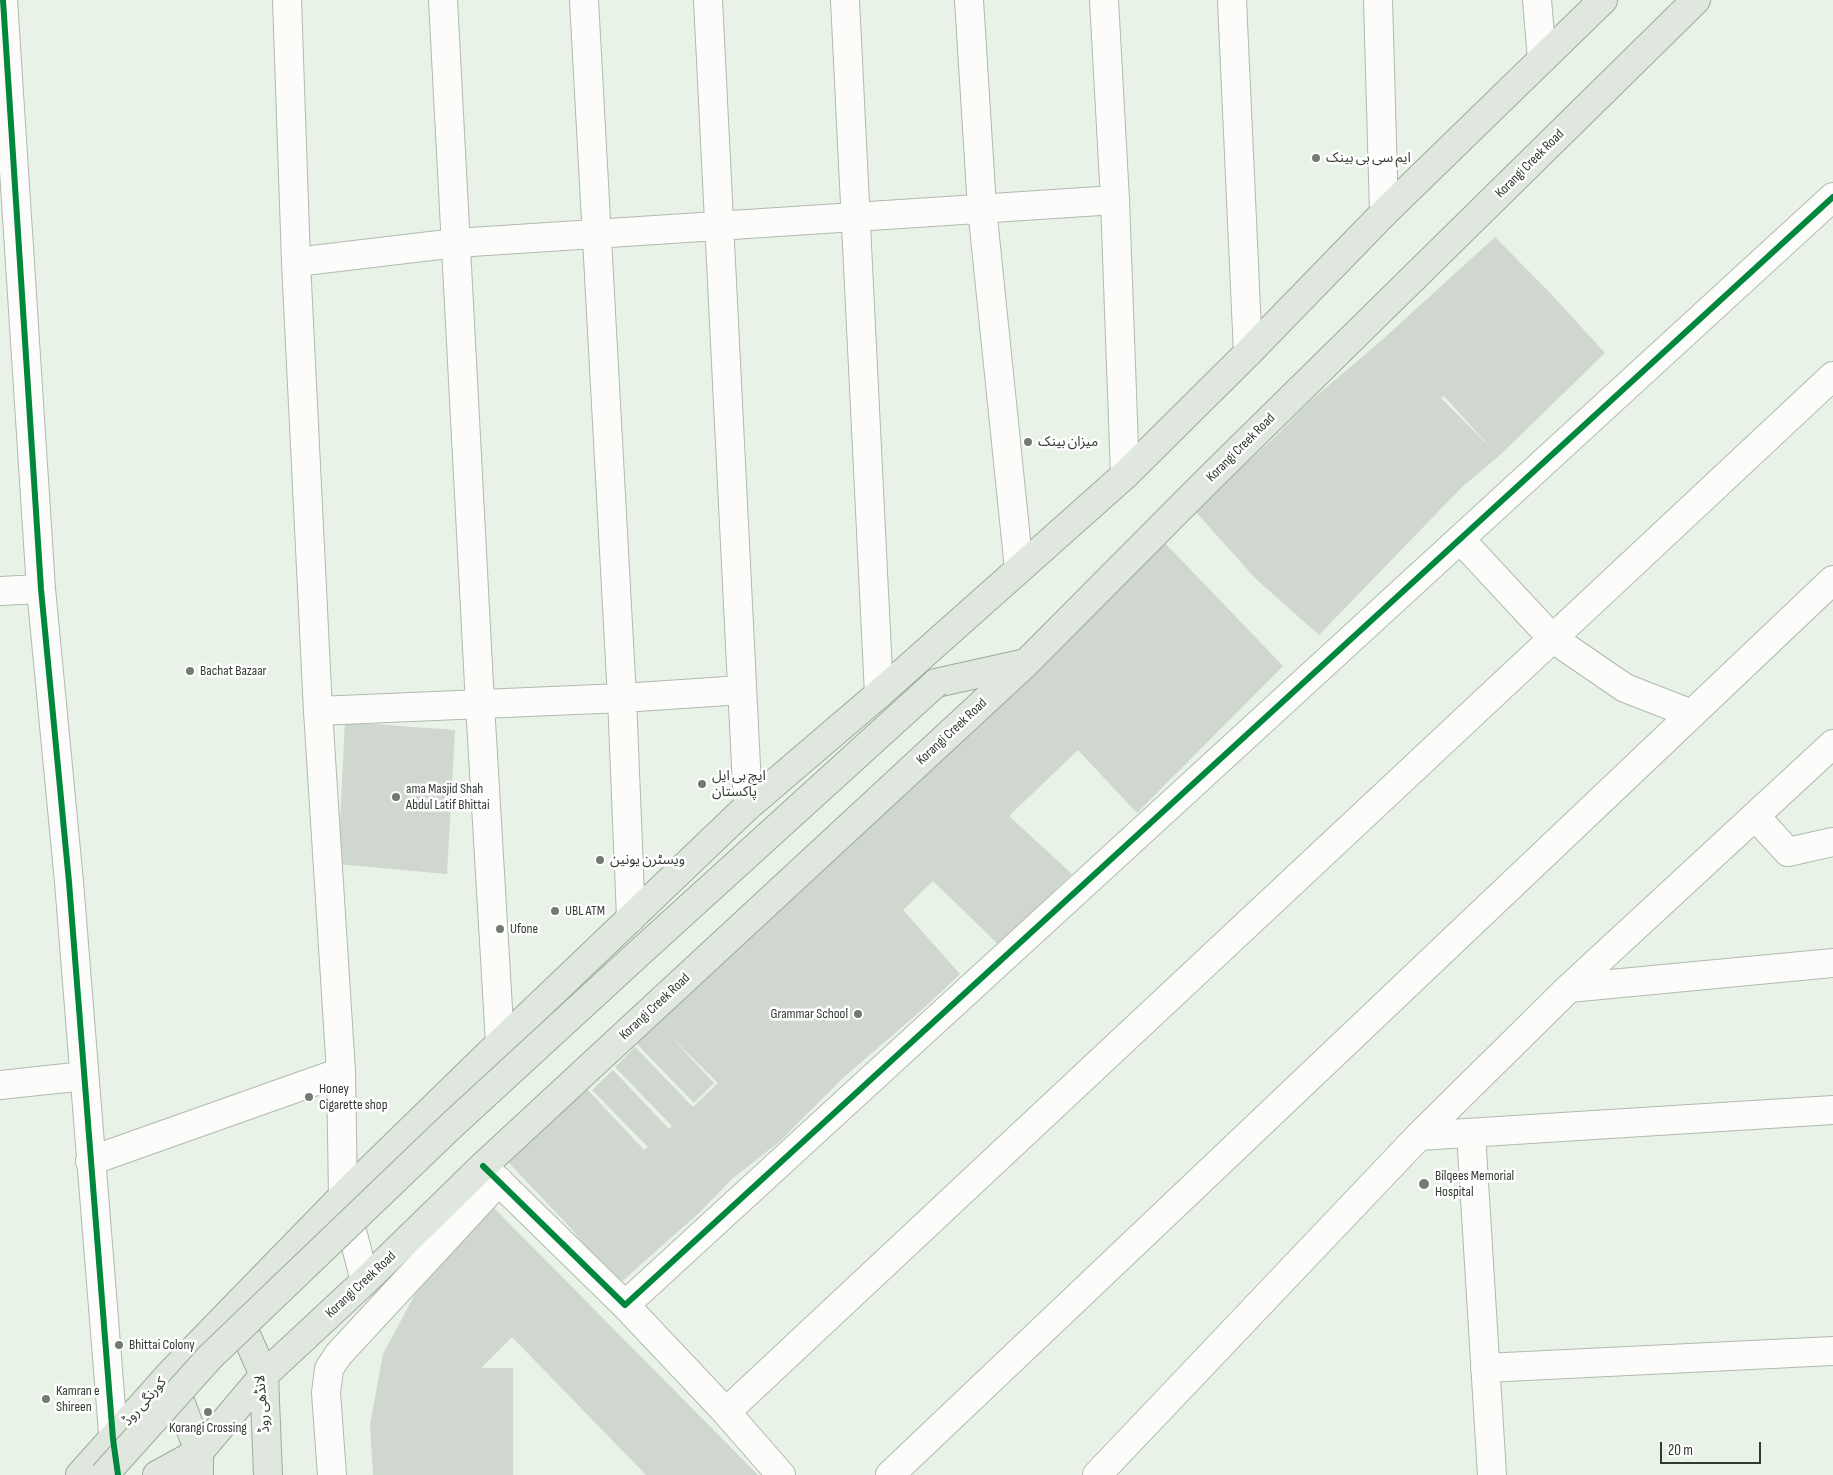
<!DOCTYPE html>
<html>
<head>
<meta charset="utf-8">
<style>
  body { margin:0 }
  #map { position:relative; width:1833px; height:1475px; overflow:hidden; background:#e8f2e6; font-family:"Sofia Sans Condensed",sans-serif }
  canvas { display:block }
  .scale { position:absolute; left:1660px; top:1442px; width:101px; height:22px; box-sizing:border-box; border:2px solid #333a32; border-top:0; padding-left:6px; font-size:15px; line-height:18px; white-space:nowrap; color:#333a32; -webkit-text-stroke:4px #fff; paint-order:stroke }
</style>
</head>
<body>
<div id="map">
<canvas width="1833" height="1475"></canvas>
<div class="scale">20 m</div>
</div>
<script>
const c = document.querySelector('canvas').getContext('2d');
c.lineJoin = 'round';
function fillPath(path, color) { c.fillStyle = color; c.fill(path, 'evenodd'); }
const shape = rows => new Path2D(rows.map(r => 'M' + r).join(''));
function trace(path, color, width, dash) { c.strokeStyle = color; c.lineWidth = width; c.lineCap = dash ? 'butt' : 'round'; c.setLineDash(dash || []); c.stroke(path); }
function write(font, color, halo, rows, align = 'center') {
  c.font = font + ' "Sofia Sans Condensed","Noto Sans Arabic",sans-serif'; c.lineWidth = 5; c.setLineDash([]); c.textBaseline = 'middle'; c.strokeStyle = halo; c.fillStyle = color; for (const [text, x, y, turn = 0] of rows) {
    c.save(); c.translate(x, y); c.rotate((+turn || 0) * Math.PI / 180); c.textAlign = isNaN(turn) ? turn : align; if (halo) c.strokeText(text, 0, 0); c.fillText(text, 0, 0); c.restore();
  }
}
const building = shape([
  [1495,237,1553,296,1605,353,1499,456,1462,487,1319,635,1256,579,1194,510,1272,440,1309,402,1382,340],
  [1444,396,1492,449,1441,398],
  [1164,542,1283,666,1137,813,1078,750,1009,816,1072,874,998,944,933,881,903,910,960,974,923,1009,844,1077,779,1142,732,1179,700,1212,619,1284,566,1223,508,1162,586,1088,644,1150,648,1147,592,1090,613,1070,669,1129,672,1126,615,1067,635,1047,693,1107,718,1083,669,1035,714,1083,694,1103,636,1043],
  [345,722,455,730,447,874,338,864],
  [493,1207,758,1475,646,1475,512,1337,481,1368,513,1368,513,1475,373,1475,370,1425,383,1354,427,1272]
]);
const minor = shape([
  [3,0,41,589,69,882,115,1457],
  [287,0,296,262,318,711,341,1072,343,1196,365,1281],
  [443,0,480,704,500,1043],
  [584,0,622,698,631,918],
  [708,0,748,806],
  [845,0,879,694],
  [969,0,982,208,1019,569],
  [1104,0,1115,200,1125,475],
  [1232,0,1248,353],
  [1378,0,1384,213],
  [1537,0,1542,59],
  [296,262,456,243,1115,200],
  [1460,539,1552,638,1625,688,1692,714],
  [0,591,41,589],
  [318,711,622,698,742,690],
  [1755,816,1788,852,1833,842],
  [1569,988,1833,963],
  [0,1085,84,1076],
  [1471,1133,1492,1475],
  [1419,1136,1833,1110],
  [90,1161,341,1072],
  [483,1166,625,1305,1833,197],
  [625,1305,726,1412,781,1475],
  [1485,1368,1833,1351],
  [726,1412,1833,376],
  [332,1475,326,1393,329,1369,338,1355,499,1181],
  [890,1475,1833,580],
  [1097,1475,1419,1136,1569,988,1833,744]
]);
const major = shape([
  [936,683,1026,663],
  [234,1308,264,1375,268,1475],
  [170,1374,199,1452,199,1475],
  [80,1475,170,1374,234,1308,343,1196,500,1043,748,806,879,694,1125,475,1248,353,1384,213,1603,0],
  [157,1475,199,1452,264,1375,365,1281,483,1166,1026,663,1210,478,1696,0]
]);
const majorBridge = shape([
  [104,1475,210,1357,452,1125,639,953,936,683]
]);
const cycleway = shape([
  [3,0,41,589,69,882,113,1439,118,1475],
  [483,1166,625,1305,1833,197]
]);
const markers = [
  [1316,158,5,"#727a71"],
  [1028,442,5,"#727a71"],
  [190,671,5,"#727a71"],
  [702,784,5,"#727a71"],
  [396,797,5,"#727a71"],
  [600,860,5,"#727a71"],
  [555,911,5,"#727a71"],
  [500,929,5,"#727a71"],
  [858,1014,5,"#727a71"],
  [309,1097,5,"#727a71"],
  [1424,1184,6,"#727a71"],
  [119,1345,5,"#727a71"],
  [46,1399,5,"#727a71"],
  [208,1412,5,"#727a71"]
];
const poiNames = [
  ["ایم سی بی بینک",1326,158],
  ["میزان بینک",1038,442],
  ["Bachat Bazaar",200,671],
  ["ایچ بی ایل",712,776],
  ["پاکستان",712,792],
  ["ama Masjid Shah",406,789],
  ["Abdul Latif Bhittai",406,805],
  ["ویسٹرن یونین",610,860],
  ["UBL ATM",565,911],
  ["Ufone",510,929],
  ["Grammar School",848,1014,"right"],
  ["Honey",319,1089],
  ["Cigarette shop",319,1105],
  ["Bilqees Memorial",1435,1176],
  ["Hospital",1435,1192],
  ["Bhittai Colony",129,1345],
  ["Kamran e",56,1391],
  ["Shireen",56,1407],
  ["Korangi Crossing",208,1428,"center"]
];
const streetNames = [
  ["Korangi Creek Road",1530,164,-45],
  ["Korangi Creek Road",1241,448,-45],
  ["Korangi Creek Road",952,732,-43],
  ["Korangi Creek Road",655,1007,-43],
  ["Korangi Creek Road",361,1285,-43],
  ["کورنگی روڈ",145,1402,-49],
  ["لانڈھی روڈ",263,1404,-95]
];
fillPath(building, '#cfd7ce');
trace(minor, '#b2b9b0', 30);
trace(major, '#9cac9a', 30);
trace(minor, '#fcfdfb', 28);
trace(major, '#dfe7de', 28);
trace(majorBridge, '#9cac9a', 30, []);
trace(majorBridge, '#dfe7de', 28);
trace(cycleway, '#00873e', 6);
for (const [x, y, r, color] of markers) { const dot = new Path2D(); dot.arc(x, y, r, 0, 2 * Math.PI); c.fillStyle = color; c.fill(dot); trace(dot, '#fff', 2); }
write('14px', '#333a32', '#fff', poiNames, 'left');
write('14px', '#333a32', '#fff', streetNames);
</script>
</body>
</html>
